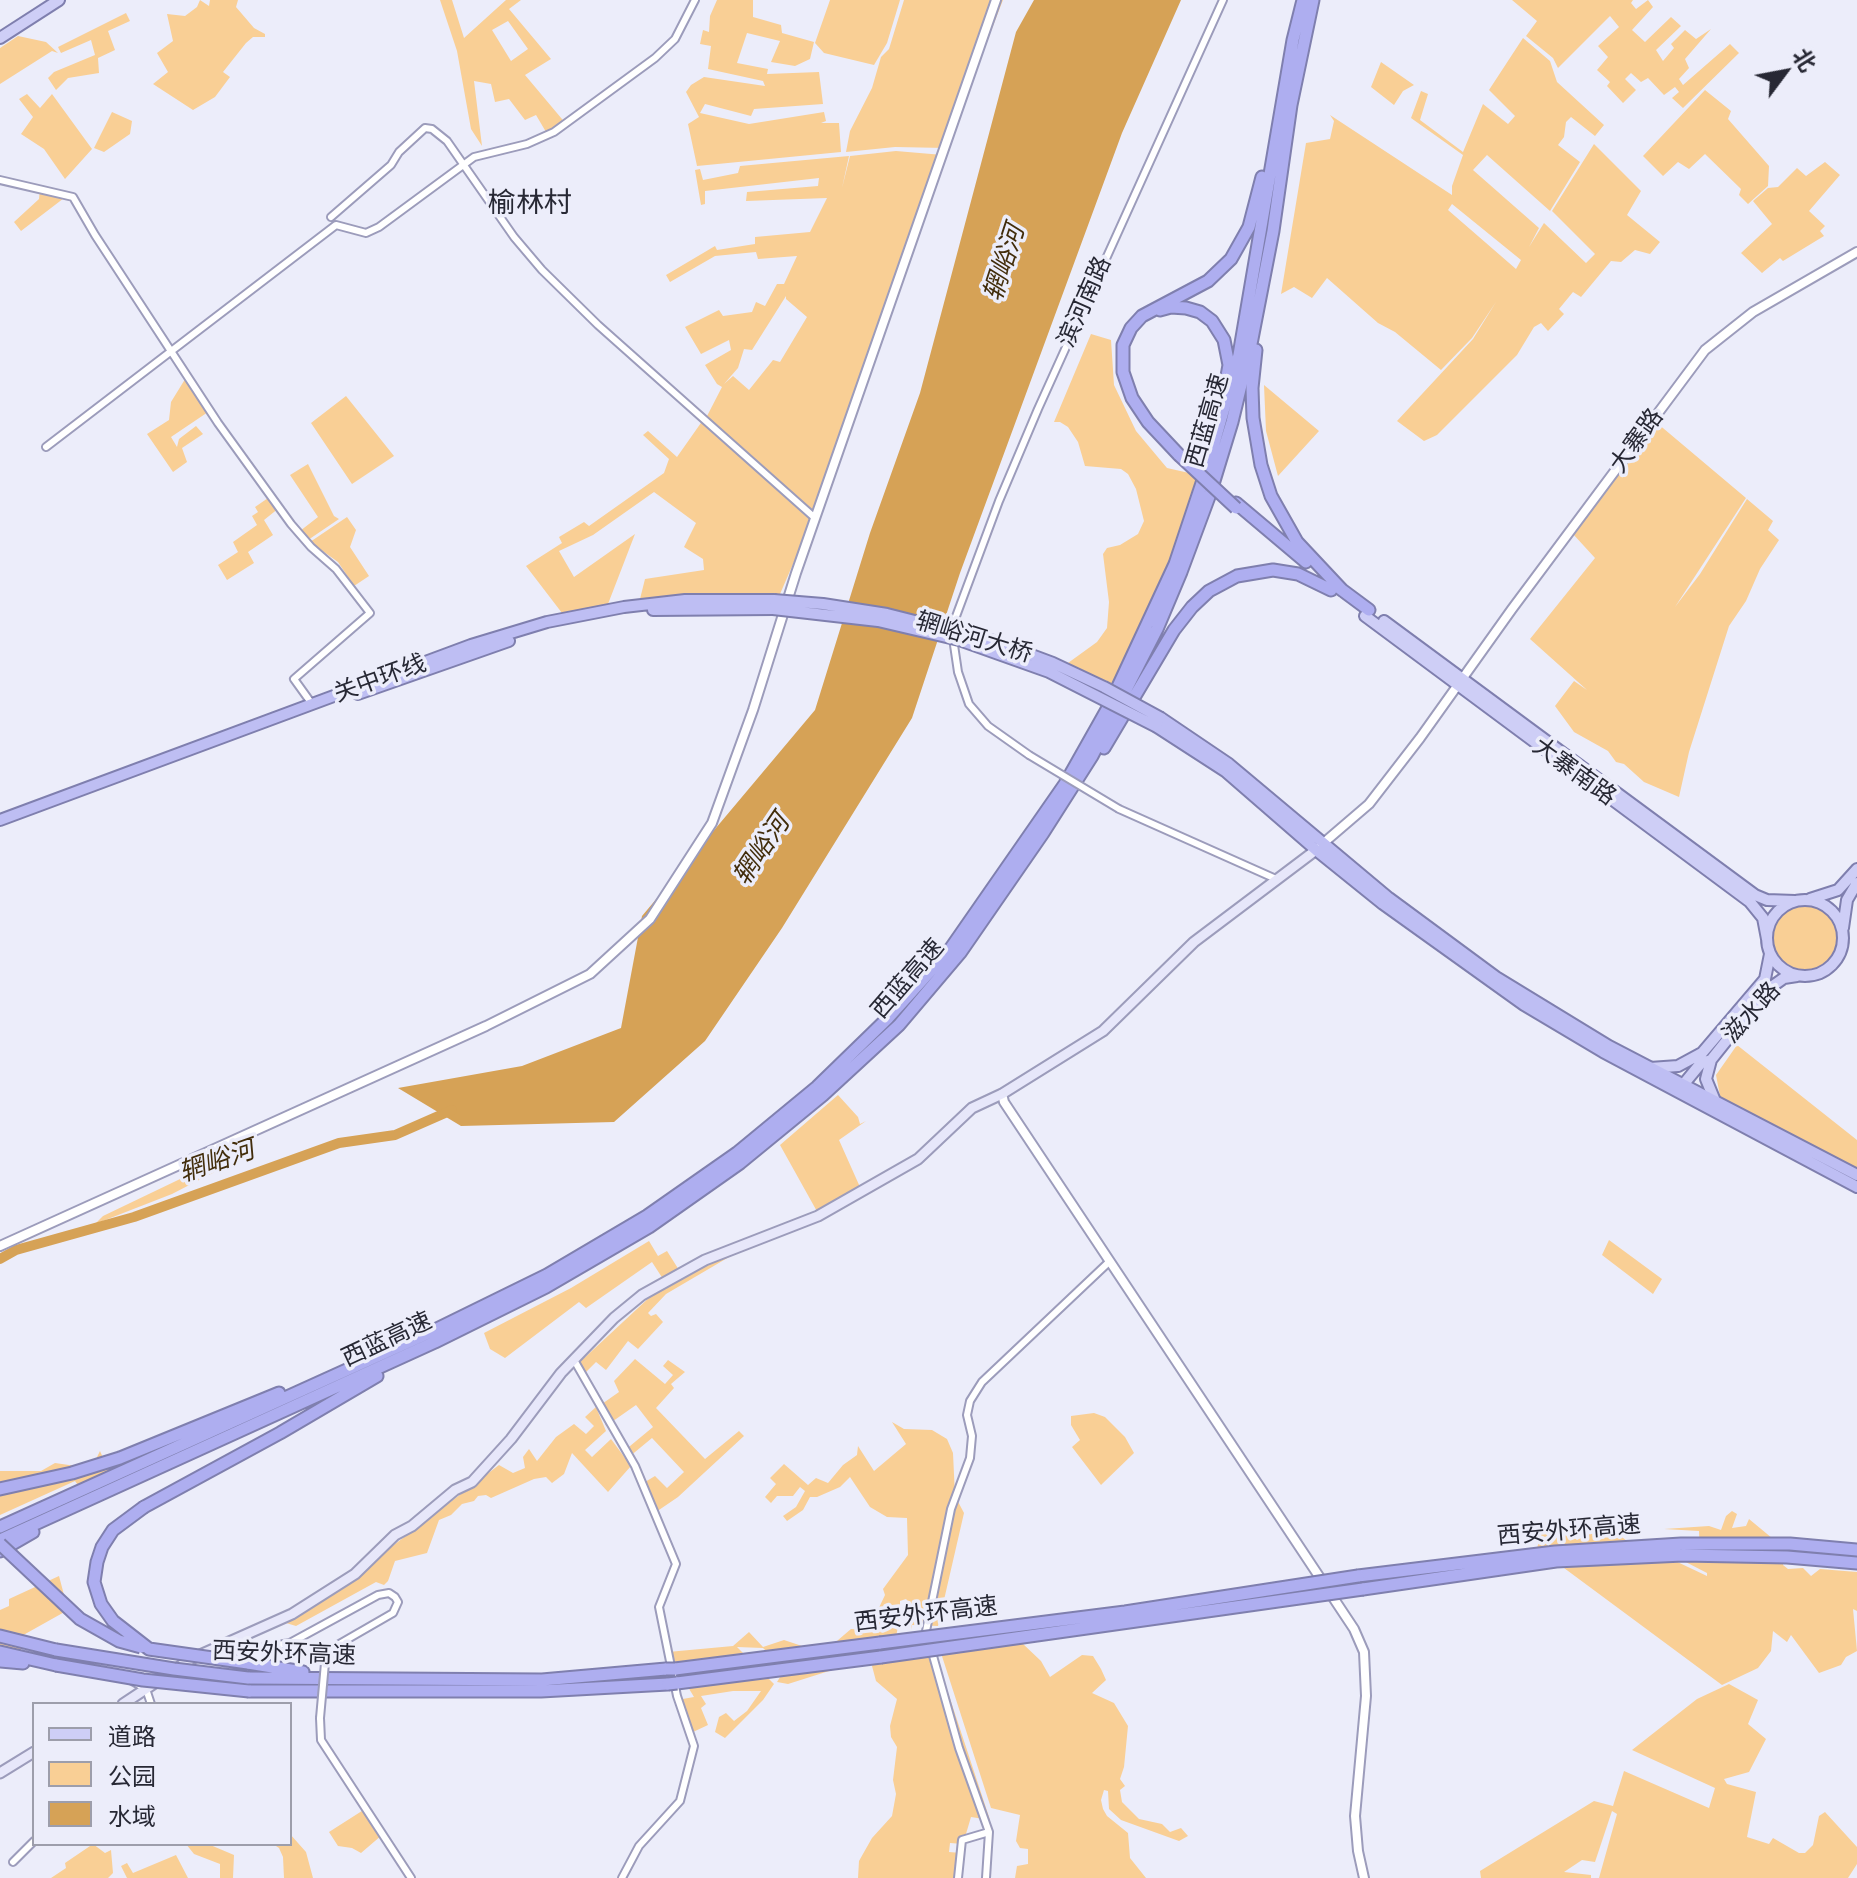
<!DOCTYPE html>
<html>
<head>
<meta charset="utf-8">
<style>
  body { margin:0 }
  #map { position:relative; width:1857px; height:1878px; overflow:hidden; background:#ecedfa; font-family:"Noto Sans","Noto Sans SC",sans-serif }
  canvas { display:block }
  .legend { position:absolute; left:32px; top:1702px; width:260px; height:144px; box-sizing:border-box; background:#ecedfa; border:2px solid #9d9eab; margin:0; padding:10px 14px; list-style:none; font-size:24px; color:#272834 }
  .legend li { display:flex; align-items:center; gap:16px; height:40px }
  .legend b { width:40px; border:2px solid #9d9eab }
  .north { position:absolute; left:1745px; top:32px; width:80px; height:80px; -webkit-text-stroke:6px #ecedfa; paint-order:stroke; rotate:58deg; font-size:22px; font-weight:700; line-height:32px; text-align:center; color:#272834 }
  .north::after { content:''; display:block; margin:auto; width:28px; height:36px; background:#272834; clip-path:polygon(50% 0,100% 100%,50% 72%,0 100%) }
</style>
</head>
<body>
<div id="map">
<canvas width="1857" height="1878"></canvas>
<ul class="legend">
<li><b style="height:10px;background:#cecef6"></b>道路</li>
<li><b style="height:22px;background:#f9cf95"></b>公园</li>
<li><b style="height:22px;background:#d6a256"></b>水域</li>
</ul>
<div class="north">北</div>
</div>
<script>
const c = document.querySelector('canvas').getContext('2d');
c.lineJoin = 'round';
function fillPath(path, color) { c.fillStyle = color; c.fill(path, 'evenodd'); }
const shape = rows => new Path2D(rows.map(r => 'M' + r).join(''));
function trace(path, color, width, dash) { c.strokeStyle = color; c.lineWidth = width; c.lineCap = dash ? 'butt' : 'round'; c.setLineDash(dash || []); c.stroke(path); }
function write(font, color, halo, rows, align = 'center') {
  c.font = font + ' "Noto Sans","Noto Sans SC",sans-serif'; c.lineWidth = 7; c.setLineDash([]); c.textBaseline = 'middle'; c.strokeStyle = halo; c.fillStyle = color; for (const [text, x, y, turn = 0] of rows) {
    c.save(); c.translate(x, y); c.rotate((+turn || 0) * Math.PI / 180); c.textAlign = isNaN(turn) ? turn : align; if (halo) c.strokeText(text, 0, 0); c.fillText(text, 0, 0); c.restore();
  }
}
const green = shape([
  [200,0,209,6,210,0,238,0,236,7,254,28,265,34,265,37,253,37,246,43,223,72,230,77,215,97,193,110,153,84,168,72,157,53,173,41,167,14,185,16,197,7],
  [440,0,452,0,464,38,506,0,521,0,509,9,551,59,525,75,567,125,549,137,536,115,525,120,509,99,495,102,491,84,474,81,482,146,471,129,457,51],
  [508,21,528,49,511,61,492,30],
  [717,0,753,0,753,17,781,25,782,33,814,42,810,59,795,66,771,62,780,41,747,33,737,63,768,69,767,74,819,72,823,104,754,109,751,116,705,104,700,113,749,124,824,112,826,121,821,123,839,123,841,152,697,166,688,124,699,117,686,92,691,85,704,77,765,86,763,81,708,69,711,46,700,44,703,30,709,32,710,16],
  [830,0,900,0,887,43,874,65,824,53,815,43],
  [904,0,1003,0,946,148,895,147,846,152,850,131,872,88,881,57,889,49],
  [1512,0,1633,0,1631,3,1636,9,1648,0,1653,7,1632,30,1645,42,1671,17,1681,26,1656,50,1663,61,1674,48,1671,44,1685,30,1696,39,1711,29,1685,59,1689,68,1679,79,1683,85,1730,44,1739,53,1683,108,1672,98,1679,92,1675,87,1664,95,1648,78,1641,82,1631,73,1625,79,1636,90,1623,103,1607,86,1610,82,1597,70,1608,57,1598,46,1619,27,1610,16,1558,68,1553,58,1526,36,1537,21],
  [126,13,130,21,108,31,115,50,98,58,99,73,68,78,56,90,48,78,54,72,95,55,91,40,61,53,58,47],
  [18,36,46,42,58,53,52,51,0,84,0,48],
  [1523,38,1550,61,1557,82,1604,125,1595,136,1571,117,1566,122,1564,137,1558,145,1580,162,1550,211,1487,155,1473,170,1539,228,1529,247,1544,223,1586,263,1595,254,1552,211,1594,144,1641,191,1627,215,1660,242,1650,254,1635,250,1621,262,1611,261,1581,297,1573,292,1559,309,1564,314,1548,331,1541,323,1534,327,1517,355,1437,435,1424,441,1397,421,1473,339,1496,302,1472,338,1441,370,1395,332,1378,323,1327,278,1312,298,1294,287,1281,294,1306,143,1330,139,1334,121,1330,115,1452,195,1452,186,1463,155,1411,118,1421,91,1428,94,1420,120,1463,152,1483,104,1508,124,1515,116,1489,90],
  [1452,204,1521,260,1516,269,1448,210],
  [1381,62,1414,85,1403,91,1394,105,1371,87],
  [1705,90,1731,111,1728,119,1769,166,1768,186,1748,204,1739,195,1741,189,1705,154,1689,169,1678,162,1663,176,1643,156],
  [27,94,40,108,52,94,92,149,65,179,44,149,21,134,33,117,19,99],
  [112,112,132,121,130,134,104,152,94,148],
  [896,151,943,155,815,514,706,418,722,387,717,384,705,365,731,350,729,340,701,354,685,327,719,310,723,316,752,312,756,302,765,306,777,284,784,284,797,256,758,259,756,252,715,256,670,282,666,275,715,246,717,250,755,244,755,237,810,232,827,198,746,201,747,192,818,186,819,178,705,191,705,204,701,205,695,170,700,169,703,180,738,173,740,166,849,156,842,188,850,156],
  [786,296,786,299,807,317,780,362,773,360,749,390,733,376,724,384,738,368,744,349,752,350],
  [1825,162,1840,175,1809,211,1825,226,1820,231,1824,236,1783,261,1780,258,1762,273,1741,253,1772,224,1753,201,1768,188,1778,187,1797,168,1806,176],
  [40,189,68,195,21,231,14,222,39,199],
  [1091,334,1111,340,1114,385,1136,431,1167,468,1198,475,1173,556,1114,685,1068,663,1097,642,1107,628,1109,602,1103,554,1107,548,1120,545,1138,534,1144,521,1136,489,1128,474,1121,469,1085,466,1078,442,1068,427,1060,422,1054,422],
  [187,376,211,410,171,437,177,447,179,439,196,426,203,434,182,448,187,462,173,472,147,434,169,420,171,402],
  [1264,385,1319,431,1278,476,1266,431],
  [346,396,394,456,352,484,311,423],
  [703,420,813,518,780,594,640,599,645,579,704,570,703,559,684,547,696,523,654,492,593,535,559,551,574,577,635,534,608,604,562,613,526,566,562,543,559,537,584,522,589,526,664,473,669,459,643,435,648,431,677,457],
  [1657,423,1746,498,1675,607,1700,574,1747,499,1773,521,1768,530,1779,540,1760,569,1746,601,1729,626,1689,752,1679,797,1644,782,1624,764,1616,762,1608,751,1574,732,1555,706,1574,681,1587,690,1530,639,1595,558,1573,534],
  [308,464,334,516,339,519,308,540,300,531,318,517,290,475],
  [271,496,279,508,264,520,273,535,248,552,254,563,227,580,218,565,238,552,233,542,257,525,252,516,258,512,255,507],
  [347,517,356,530,350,547,369,576,354,586,338,562,310,542],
  '1773 938a32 32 0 1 1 64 0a32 32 0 1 1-64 0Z',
  [1737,1045,1857,1140,1857,1174,1721,1101,1716,1075],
  [838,1095,858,1117,860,1124,866,1121,839,1140,864,1196,819,1215,780,1145],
  [226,1157,230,1164,172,1194,95,1224,103,1216],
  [1609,1240,1662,1279,1653,1294,1602,1255],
  [649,1241,658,1256,667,1251,679,1270,663,1279,652,1262,586,1308,579,1302,505,1358,490,1349,484,1333,571,1288],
  [741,1250,666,1294,648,1313,651,1316,656,1314,663,1322,638,1349,628,1341,606,1370,596,1362,584,1374,580,1362,652,1295,697,1267],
  [635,1359,665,1384,673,1375,663,1366,668,1360,685,1372,671,1384,674,1388,656,1408,705,1459,739,1431,744,1436,678,1497,656,1512,645,1482,655,1476,667,1488,684,1472,652,1438,629,1457,624,1451,653,1427,636,1405,606,1426,599,1406,619,1392,614,1381],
  [596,1407,606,1431,585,1450,592,1457,611,1439,631,1466,608,1492,572,1453,564,1474,552,1483,546,1477,534,1479,491,1498,486,1495,478,1496,474,1501,462,1504,451,1515,439,1520,427,1553,395,1561,388,1581,384,1585,376,1582,296,1626,286,1623,307,1611,499,1465,513,1473,525,1468,523,1457,529,1449,537,1461,556,1437,574,1424,586,1434,594,1426,585,1417],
  [1094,1413,1105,1417,1125,1437,1134,1453,1101,1485,1072,1447,1080,1440,1071,1425,1071,1416],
  [892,1422,904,1429,932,1430,947,1439,953,1453,955,1496,964,1513,938,1626,912,1625,911,1630,913,1607,906,1599,900,1601,900,1616,892,1658,935,1653,990,1820,971,1817,963,1844,950,1843,949,1852,961,1853,956,1878,858,1878,859,1861,872,1838,892,1816,896,1794,893,1780,897,1747,891,1737,890,1726,897,1699,876,1681,872,1666,876,1645,872,1652,862,1661,861,1667,848,1665,788,1684,777,1682,782,1674,781,1665,763,1648,737,1647,774,1684,763,1700,725,1738,715,1732,719,1717,726,1713,734,1721,747,1711,761,1691,733,1691,701,1696,706,1704,701,1708,708,1725,693,1732,677,1700,694,1697,685,1682,673,1693,668,1652,733,1646,749,1632,763,1647,784,1640,814,1650,817,1658,851,1629,877,1631,876,1614,885,1595,883,1589,908,1555,907,1518,887,1517,870,1507,850,1477,840,1487,817,1497,810,1497,803,1510,787,1521,783,1516,796,1507,805,1491,800,1487,793,1496,777,1496,771,1503,765,1497,776,1484,770,1478,784,1464,808,1485,816,1478,828,1483,843,1465,857,1455,858,1446,874,1471,906,1444],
  [100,1451,110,1474,80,1488,75,1481,0,1515,0,1471,41,1471,55,1463,83,1467,95,1461],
  [1732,1511,1737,1514,1732,1528,1746,1526,1749,1519,1784,1548,1783,1565,1788,1569,1803,1568,1811,1576,1820,1569,1857,1572,1857,1611,1853,1609,1857,1651,1846,1657,1841,1665,1819,1673,1791,1635,1787,1642,1773,1631,1771,1651,1758,1668,1722,1685,1537,1548,1545,1523,1550,1519,1577,1540,1589,1534,1614,1531,1627,1541,1628,1560,1669,1558,1707,1576,1707,1573,1676,1557,1700,1556,1699,1531,1664,1529,1709,1526,1721,1530,1726,1516],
  [59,1576,68,1610,18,1638,24,1661,70,1671,0,1660,0,1610,9,1606,9,1599],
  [1011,1626,1022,1643,1041,1661,1050,1677,1082,1655,1093,1656,1101,1669,1106,1680,1092,1693,1114,1703,1128,1726,1124,1767,1120,1779,1125,1786,1120,1790,1122,1802,1139,1819,1162,1824,1170,1832,1181,1828,1188,1836,1179,1841,1121,1820,1109,1809,1108,1791,1104,1790,1101,1800,1103,1809,1107,1816,1128,1833,1130,1858,1146,1878,1015,1878,1017,1866,1028,1864,1028,1849,1020,1848,1016,1841,1020,1815,991,1808,940,1650,948,1643,961,1638,977,1639,1010,1634],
  [1729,1684,1758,1700,1748,1724,1766,1739,1749,1772,1724,1779,1727,1784,1756,1792,1747,1837,1769,1844,1773,1838,1799,1853,1805,1853,1813,1845,1819,1816,1825,1812,1857,1847,1857,1864,1848,1878,1599,1878,1617,1814,1612,1811,1595,1862,1582,1860,1564,1872,1591,1875,1591,1878,1481,1878,1480,1871,1594,1801,1613,1806,1624,1771,1709,1808,1715,1788,1632,1750,1697,1699],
  [365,1809,382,1835,361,1853,352,1848,338,1846,329,1832],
  [290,1834,306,1852,313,1878,284,1878,283,1857,279,1848,273,1844,290,1844],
  [93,1844,105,1853,111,1850,113,1873,108,1878,51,1878,66,1868,65,1863],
  [186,1844,208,1844,234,1855,233,1878,220,1878,220,1864,194,1854],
  [176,1855,188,1878,127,1878,121,1866,127,1863,133,1873]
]);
const water = shape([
  [1034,0,1181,0,1122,133,960,573,912,718,782,928,705,1041,614,1122,461,1126,398,1088,522,1066,621,1028,642,916,815,710,870,533,920,393,1016,32]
]);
const river = shape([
  [0,1259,16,1250,134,1217,339,1143,395,1135,452,1110]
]);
const minor = shape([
  [0,180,73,197,95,235,218,423,291,524,311,547,336,569,370,613,294,679,312,704],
  [331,217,391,165,399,152,425,128,432,129,447,141,514,237,542,270,598,325,815,518],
  [46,447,336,225,366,233,379,227,474,157,527,144,554,132,655,58,675,39,695,0],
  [1029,755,988,726,969,704,958,672,954,645,955,619,999,501,1038,409,1223,0],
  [1119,809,1276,879],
  [574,1360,635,1466,676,1564,659,1607,677,1696,694,1746,680,1801,639,1846,622,1878],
  [222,1645,229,1650,240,1651,290,1643,378,1595,389,1593,395,1597,398,1602,393,1613,334,1647,325,1663],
  [132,1681,146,1689,151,1704],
  [320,1718,321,1740,411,1878],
  [13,1862,34,1841],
  [958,1878,962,1840,989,1832],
  [986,1878,989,1832,959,1748,926,1631,951,1509,970,1458,972,1436,967,1415,970,1401,982,1382,1110,1261]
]);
const tertiary = shape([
  [1320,846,1369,804,1420,738,1512,609,1705,350,1753,312,1857,252],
  [1002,1094,1004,1102,1354,1629,1364,1652,1366,1696,1355,1816,1358,1851,1364,1878],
  [0,1246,486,1026,590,974,650,919,712,823,753,710,796,573,996,0]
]);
const secondary = shape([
  [123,1704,191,1659,292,1614,355,1574,395,1535,412,1526,455,1490,472,1482,511,1439,561,1373,614,1318,642,1295,705,1260,818,1216,918,1159,972,1108,1002,1094,1103,1031,1194,942,1316,850],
  [0,1773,34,1752]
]);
const primary = shape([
  [0,38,59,0],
  [1365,616,1750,902,1763,918,1767,939],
  [1384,621,1755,895,1767,900,1795,901],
  [1810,899,1838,890,1857,869],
  '1767 938a38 38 0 1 1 76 0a38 38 0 1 1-76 0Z',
  [1843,928,1847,900,1857,883],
  [1650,1068,1678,1066,1702,1053,1765,979,1770,954],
  [1678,1091,1701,1063,1711,1060],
  [1715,1101,1706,1079,1711,1060,1767,990,1784,978,1797,976]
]);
const trunk = shape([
  [653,610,773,609],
  [358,694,509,641],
  [1161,718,1229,764,1389,898,1496,977,1609,1046,1857,1175],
  [1157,727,1225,771,1316,850,1383,904,1524,1005,1603,1052,1857,1187],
  [0,820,471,645,547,622,624,607,685,600,774,600]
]);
const motorway = shape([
  [1160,310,1171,307,1186,308,1200,312,1212,321,1224,340,1229,365,1227,376],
  [1256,350,1252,388,1253,418,1261,465,1271,496,1297,542,1342,590],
  [1179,455,1148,422,1132,398,1123,372,1123,345,1131,328,1142,316,1208,281,1231,259,1249,227,1262,177],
  [1236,503,1306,562],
  [1338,587,1369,610],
  [1104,748,1174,630,1192,607,1209,591,1237,576,1273,570,1298,574,1331,590],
  [0,1489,72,1473,120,1458,279,1393],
  [144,1507,280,1433,377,1376],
  [0,1527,437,1329,547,1275,647,1216,737,1153,817,1087,887,1019,951,948,1065,784,1109,706,1175,564,1207,468,1239,355,1293,40,1303,0],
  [0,1540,435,1342,546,1287,649,1227,740,1163,823,1095,899,1025,960,953,1043,833,1092,756,1157,629,1181,572,1210,494,1232,422,1251,344,1273,231,1291,105,1313,0],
  [0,1551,33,1532],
  [1358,1576,1555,1552,1681,1544,1790,1544,1857,1550],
  [1363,1589,1556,1561,1683,1555,1787,1557,1857,1563],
  [0,1636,56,1650],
  [0,1652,56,1665],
  [0,1661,23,1663],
  [248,1663,303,1672],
  [675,1669,880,1643],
  [248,1678,542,1680,666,1669],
  [677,1683,881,1657],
  [249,1691,541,1691,668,1684]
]);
const minorBridge = shape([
  [1029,755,1119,809],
  [320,1718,325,1663]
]);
const trunkBridge = shape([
  [774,600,823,604,887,614,994,641,1053,663,1104,687,1161,718],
  [773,609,878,621,959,640,1049,672,1157,727]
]);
const motorwayBridge = shape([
  [1179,455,1236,508],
  [144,1507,113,1530,102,1547,97,1562,94,1582,101,1604,113,1621,149,1649,248,1663],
  [0,1544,80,1619,119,1641,141,1647],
  [880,1643,1125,1612,1358,1576],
  [56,1650,174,1669,248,1678],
  [881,1657,1363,1589],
  [56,1665,143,1680,249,1691],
  [666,1669,675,1669],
  [668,1684,677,1683]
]);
const streetNames = [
  ["滨河南路",1085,302,-66],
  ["西蓝高速",1208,421,-74],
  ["大寨路",1637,441,-54],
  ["辋峪河大桥",974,638,17],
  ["关中环线",380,679,-20],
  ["大寨南路",1574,772,36],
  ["西蓝高速",908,979,-49],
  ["滋水路",1752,1013,-48],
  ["西蓝高速",387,1340,-25],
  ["西安外环高速",1569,1531,-5],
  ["西安外环高速",926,1615,-7],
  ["西安外环高速",284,1654,2]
];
const waterNames = [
  ["辋峪河",1005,263,-72],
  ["辋峪河",762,850,-56],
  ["辋峪河",217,1162,-19]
];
const quarterNames = [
  ["榆林村",530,204]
];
fillPath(green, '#f9cf95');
fillPath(water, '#d6a256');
trace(river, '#d6a256', 10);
trace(minor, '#9c9cbb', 10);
trace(tertiary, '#9c9cbb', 12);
trace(secondary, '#9c9cbb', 13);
trace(primary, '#7f7fae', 14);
trace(trunk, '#7f7fae', 14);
trace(motorway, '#7f7fae', 15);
trace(minor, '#fff', 6);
trace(tertiary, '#fff', 8);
trace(secondary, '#e7e7fa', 9);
trace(primary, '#cecef6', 10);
trace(trunk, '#bebef3', 10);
trace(motorway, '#aeaef0', 11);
trace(minorBridge, '#9c9cbb', 10, []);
trace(trunkBridge, '#7f7fae', 14, []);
trace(motorwayBridge, '#7f7fae', 15, []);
trace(minorBridge, '#fff', 6);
trace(trunkBridge, '#bebef3', 10);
trace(motorwayBridge, '#aeaef0', 11);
write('24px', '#272834', '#ecedfa', streetNames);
write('italic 26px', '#422d0b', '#ecedfa', waterNames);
write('28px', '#272834', '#ecedfa', quarterNames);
</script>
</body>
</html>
